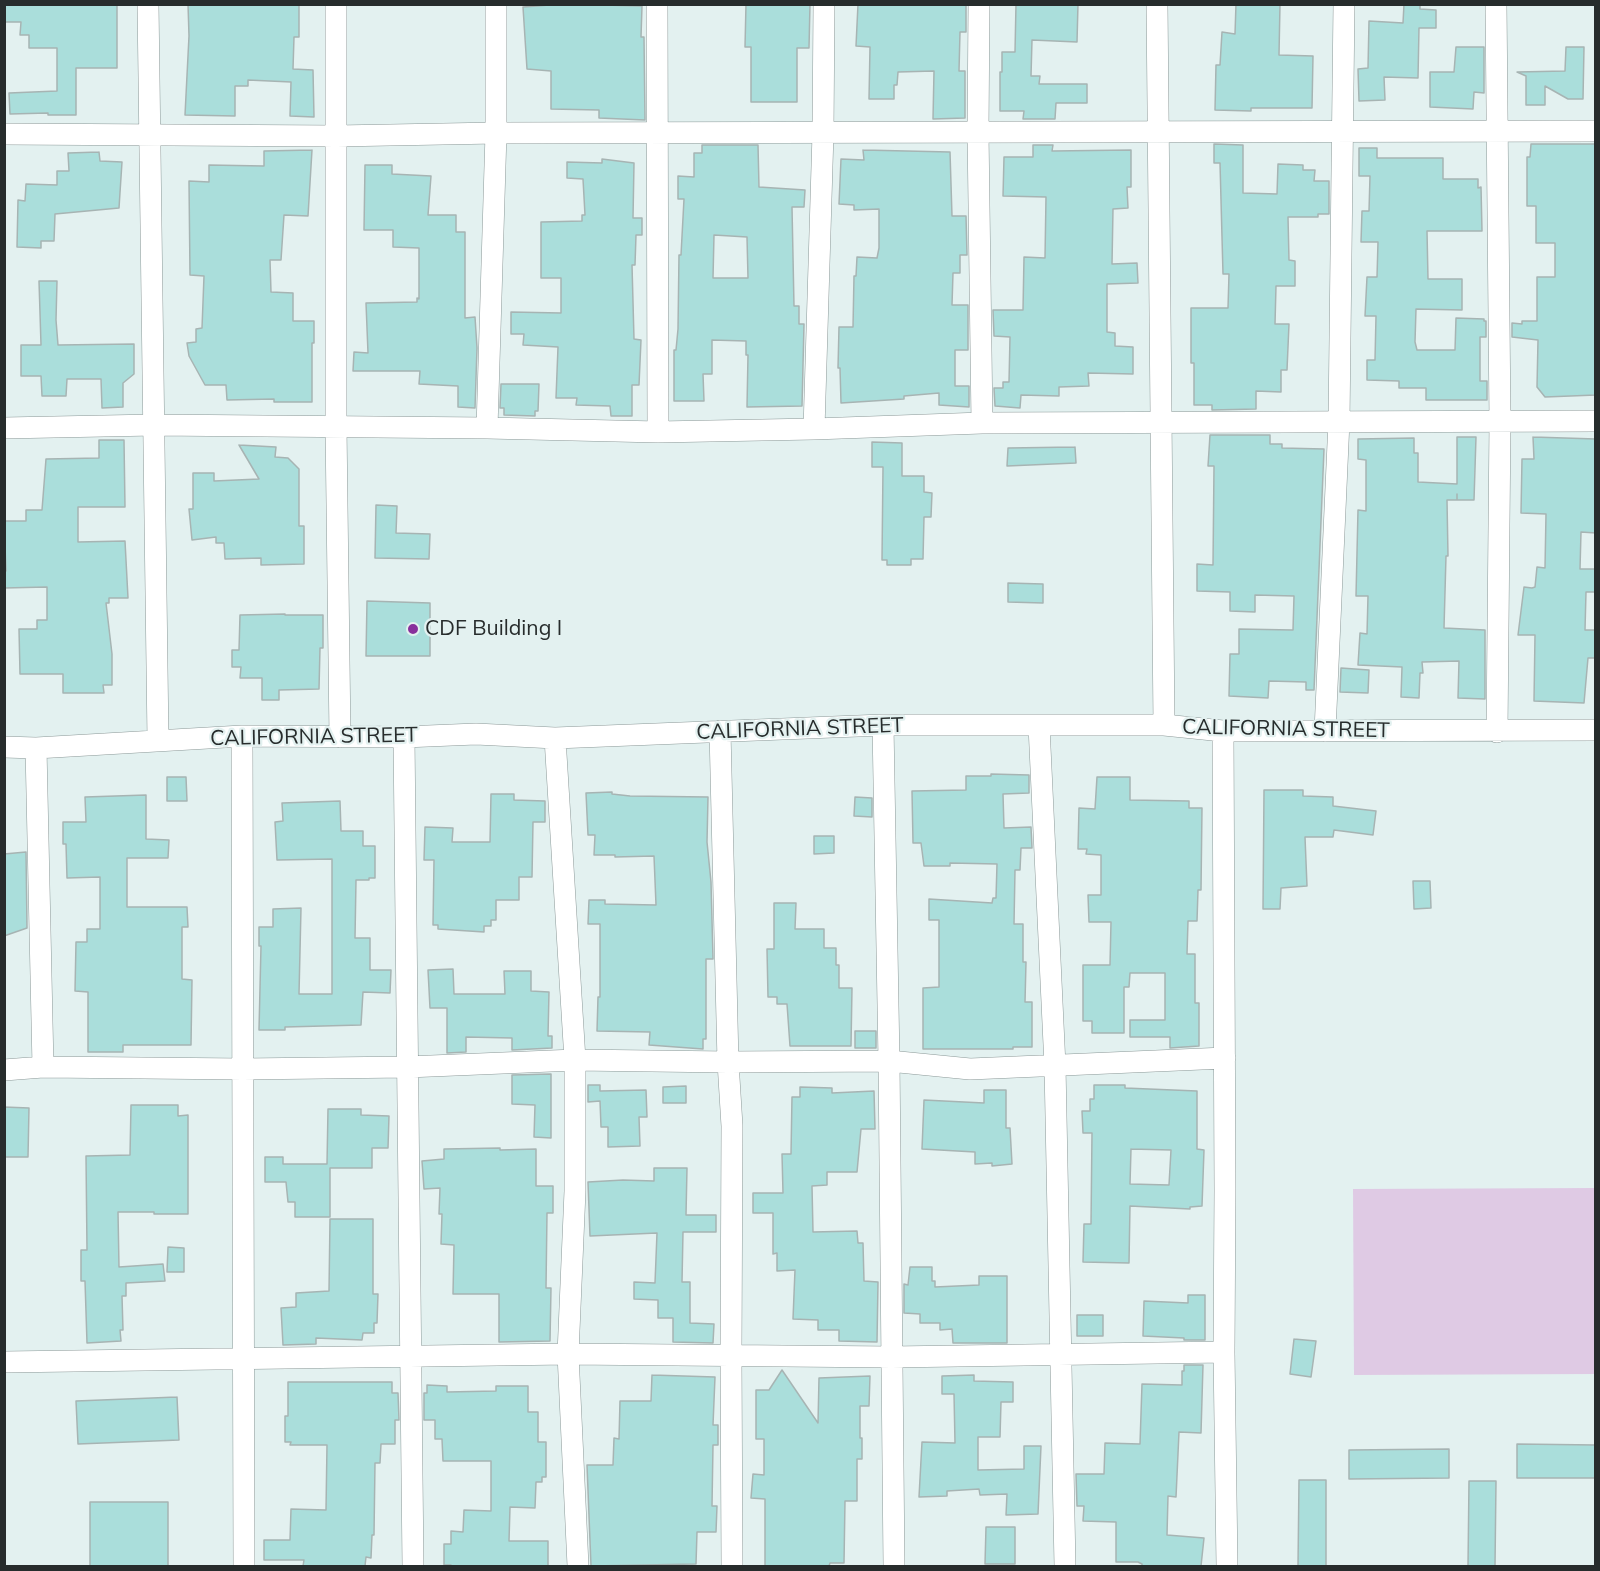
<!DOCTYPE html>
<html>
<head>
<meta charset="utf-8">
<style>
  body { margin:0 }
  #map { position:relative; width:1600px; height:1571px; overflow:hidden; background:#e3f1f0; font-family:Mulish,sans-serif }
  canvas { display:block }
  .frame { position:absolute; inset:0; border:6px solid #272c2c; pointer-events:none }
</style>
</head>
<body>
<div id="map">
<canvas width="1600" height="1571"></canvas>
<div class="frame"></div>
</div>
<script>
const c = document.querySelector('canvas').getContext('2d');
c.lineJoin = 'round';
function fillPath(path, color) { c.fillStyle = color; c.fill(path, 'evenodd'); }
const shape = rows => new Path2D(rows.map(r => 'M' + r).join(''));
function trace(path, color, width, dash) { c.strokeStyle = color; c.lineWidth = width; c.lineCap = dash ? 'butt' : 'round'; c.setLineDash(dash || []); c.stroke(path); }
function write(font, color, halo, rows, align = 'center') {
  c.font = font + ' Mulish,sans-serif'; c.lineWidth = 4.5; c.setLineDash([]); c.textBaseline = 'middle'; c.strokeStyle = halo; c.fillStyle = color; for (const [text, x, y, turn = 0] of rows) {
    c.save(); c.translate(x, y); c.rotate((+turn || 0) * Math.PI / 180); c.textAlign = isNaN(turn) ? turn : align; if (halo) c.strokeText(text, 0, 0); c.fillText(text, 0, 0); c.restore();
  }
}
const green = shape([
  [1595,1188,1595,1374,1354,1375,1353,1189]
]);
const building = shape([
  [4,4,117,4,117,68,76,68,76,115,48,115,48,113,10,114,9,93,57,91,57,48,29,48,29,35,20,35,21,22,4,22,4,4],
  [188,4,299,4,299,37,294,37,293,69,313,70,314,117,290,116,291,82,248,80,248,86,235,86,235,116,185,115,189,36,188,4],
  [563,4,642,6,641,37,644,37,645,120,599,118,599,110,551,109,551,71,527,69,523,7,563,4],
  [746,4,810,4,809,48,797,48,797,102,751,102,751,47,745,47,746,4],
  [858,4,966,4,966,32,960,32,959,71,965,71,965,118,933,119,934,71,898,72,897,85,894,85,894,99,869,99,870,47,856,46,858,4],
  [1016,4,1078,4,1077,42,1032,40,1031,76,1040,76,1039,84,1087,84,1087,103,1056,103,1055,119,1023,119,1024,111,1000,111,1000,72,1002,72,1002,52,1015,52,1016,4],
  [1236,4,1280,4,1279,55,1313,56,1312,108,1251,108,1251,111,1215,110,1216,65,1220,65,1222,32,1235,34,1236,4],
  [1404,4,1420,4,1420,9,1436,10,1436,28,1419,28,1418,78,1384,77,1385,100,1359,101,1358,69,1368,68,1369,21,1403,23,1404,4],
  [1456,47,1484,47,1484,93,1474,92,1473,109,1430,107,1430,72,1454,72,1456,47],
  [1566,47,1584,47,1583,99,1568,99,1545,86,1545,105,1526,105,1526,76,1517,72,1565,71,1566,47],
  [1214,144,1243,145,1243,193,1277,194,1278,164,1303,165,1303,170,1315,170,1314,181,1329,181,1329,214,1318,214,1318,217,1288,217,1289,260,1295,261,1295,286,1276,286,1275,324,1289,324,1287,370,1281,370,1281,392,1256,391,1256,409,1212,410,1212,405,1194,405,1194,363,1191,363,1191,308,1228,308,1229,274,1223,274,1220,163,1214,163,1214,144],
  [1531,144,1596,144,1596,395,1545,397,1537,387,1538,340,1512,337,1512,323,1522,324,1522,321,1537,321,1537,277,1555,277,1555,243,1536,243,1536,206,1527,206,1527,157,1530,157,1531,144],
  [702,145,758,145,759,187,805,190,804,207,792,207,794,306,799,306,799,324,804,324,802,406,747,407,748,355,746,355,746,341,712,340,712,374,703,374,704,401,674,401,674,350,676,350,678,329,679,255,681,255,684,199,678,199,678,176,694,177,694,153,702,153,702,145],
  [714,235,747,237,748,278,713,278,714,235],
  [1033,145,1053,145,1052,151,1131,150,1131,187,1127,187,1128,208,1113,209,1112,264,1137,263,1138,283,1107,284,1107,332,1115,333,1115,346,1133,347,1133,374,1088,373,1089,386,1059,387,1059,396,1021,395,1020,408,995,406,994,388,1003,388,1003,382,1009,382,1010,337,994,336,993,310,1023,310,1024,257,1045,258,1046,197,1003,196,1004,157,1033,157,1033,145],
  [1359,148,1377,148,1377,158,1443,158,1443,179,1478,179,1478,188,1481,187,1482,231,1427,231,1428,279,1462,279,1462,310,1416,309,1415,342,1417,350,1455,350,1456,318,1484,319,1484,321,1486,321,1486,337,1480,337,1480,381,1487,381,1487,400,1426,400,1426,388,1399,388,1399,381,1367,380,1367,360,1375,360,1376,316,1365,316,1367,277,1377,277,1378,242,1361,242,1362,211,1369,211,1370,176,1359,176,1359,148],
  [312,150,308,216,284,215,281,260,270,260,271,292,293,293,293,321,314,321,314,343,312,343,312,402,274,402,274,399,227,400,226,385,205,385,189,356,187,343,196,342,196,329,202,328,204,276,190,275,189,181,209,182,209,165,264,166,264,151,312,150],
  [863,150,950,152,952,216,966,216,967,255,960,255,960,273,953,273,952,305,968,305,968,350,955,350,955,386,969,386,969,407,939,405,939,393,904,396,904,399,841,403,840,368,838,368,839,327,853,327,854,276,856,276,857,257,877,258,879,248,879,209,854,210,854,205,839,204,841,159,864,160,863,150],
  [99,152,100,161,122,162,119,208,55,214,54,241,41,241,41,248,17,247,18,200,25,201,26,184,57,185,57,171,69,171,68,153,99,152],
  [602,159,634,163,633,218,642,218,642,235,636,235,635,265,632,265,634,339,641,340,639,385,632,385,632,416,611,416,610,406,576,405,577,398,556,398,558,347,523,345,524,334,511,334,511,312,561,313,561,278,541,278,541,222,582,221,582,215,585,215,583,179,567,178,567,162,602,163,602,159],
  [365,165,392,165,392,174,431,176,428,215,456,215,456,232,465,232,465,318,475,317,477,348,475,408,458,407,458,386,419,384,420,371,353,371,354,352,368,353,366,303,417,302,417,298,419,299,419,248,393,247,393,230,364,230,365,165],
  [39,281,57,281,56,320,58,345,134,344,134,374,123,383,123,407,102,408,101,379,67,379,66,396,42,396,41,376,21,376,21,345,41,345,39,281],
  [501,384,539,384,538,411,535,411,535,416,504,415,504,408,500,408,501,384],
  [1210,435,1270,435,1270,444,1282,444,1282,448,1324,449,1314,690,1306,690,1306,682,1269,681,1268,698,1229,696,1230,654,1239,654,1239,629,1293,630,1294,596,1255,595,1255,612,1230,611,1230,592,1197,591,1197,564,1213,565,1214,466,1208,466,1210,435],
  [1457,437,1476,437,1474,500,1457,500,1457,494,1457,500,1447,500,1448,556,1446,556,1444,628,1485,630,1485,699,1458,698,1459,661,1422,662,1423,673,1420,673,1419,698,1401,697,1402,667,1358,665,1360,633,1367,634,1368,596,1356,596,1358,510,1366,511,1366,460,1358,459,1358,439,1414,438,1414,453,1418,453,1418,482,1457,484,1457,437],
  [1533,437,1596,439,1596,533,1581,532,1580,569,1596,569,1596,592,1586,592,1585,630,1596,630,1596,658,1588,658,1584,703,1534,701,1535,635,1518,635,1524,587,1532,588,1535,587,1537,567,1545,568,1546,514,1521,513,1522,459,1534,459,1533,437],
  [99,440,124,440,125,507,78,507,78,542,125,541,128,598,109,598,109,603,106,603,112,654,112,685,103,685,104,693,63,693,63,674,20,674,19,629,37,629,37,620,47,620,47,587,4,588,4,571,6,571,4,521,26,521,26,510,42,510,46,459,99,458,99,440],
  [872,442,902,443,902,476,924,476,924,492,932,493,931,517,924,517,923,559,911,559,911,565,887,565,887,560,882,560,883,467,872,467,872,442],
  [239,445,276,447,275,457,288,458,299,469,299,526,304,526,304,564,261,565,261,558,225,559,224,543,216,543,216,537,192,540,189,509,193,509,193,473,214,473,214,481,259,479,239,445],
  [1075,447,1076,463,1007,466,1008,448,1075,447],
  [376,505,397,506,396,533,430,534,429,559,375,558,376,505],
  [1008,583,1043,584,1043,603,1008,602,1008,583],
  [367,601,430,603,430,656,366,656,367,601],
  [285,614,285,615,323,615,323,648,320,648,319,689,279,690,279,700,262,700,262,678,240,678,241,667,232,667,232,650,239,650,240,615,285,614],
  [1341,668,1369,670,1368,693,1340,692,1341,668],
  [991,774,1029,775,1029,793,1003,794,1004,828,1031,827,1032,848,1021,848,1020,870,1015,870,1014,924,1023,924,1023,962,1026,962,1025,1002,1032,1002,1032,1047,1013,1047,1013,1049,923,1049,923,988,939,987,939,920,929,920,929,899,992,903,993,898,996,898,997,864,950,863,950,866,924,866,921,843,913,843,912,791,966,790,966,776,991,776,991,774],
  [167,777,186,777,187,801,167,801,167,777],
  [1097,777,1130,777,1130,800,1189,801,1189,808,1202,808,1201,890,1198,890,1197,921,1188,921,1187,954,1195,954,1195,1003,1199,1003,1199,1046,1170,1048,1170,1037,1130,1037,1130,1020,1165,1020,1165,973,1130,973,1129,987,1124,987,1124,1033,1092,1033,1092,1021,1083,1021,1083,965,1110,965,1111,922,1089,922,1088,895,1101,895,1101,855,1086,854,1087,849,1078,849,1079,808,1095,809,1097,777],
  [1264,790,1303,790,1303,796,1333,797,1333,806,1376,811,1373,835,1334,830,1333,837,1305,837,1307,886,1281,888,1280,909,1263,909,1264,790],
  [612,792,612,794,630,796,708,797,707,842,711,882,713,959,706,959,706,1039,703,1039,703,1049,649,1045,650,1032,597,1031,598,997,600,997,600,924,588,924,589,900,605,900,605,904,656,905,654,856,615,857,615,855,594,855,595,835,588,835,586,793,612,792],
  [491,794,514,794,514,800,545,801,545,822,533,822,532,877,519,877,519,900,496,900,496,920,491,920,491,926,484,926,484,932,438,929,438,925,433,925,434,860,424,860,425,827,453,828,452,842,490,842,491,794],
  [146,795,146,839,169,840,168,858,127,858,127,907,187,907,188,927,182,927,182,979,192,980,191,1045,123,1045,123,1052,88,1052,88,992,75,991,76,942,87,942,87,929,100,929,100,877,67,878,66,844,63,844,63,822,86,822,85,797,146,795],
  [855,797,872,798,872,817,854,816,855,797],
  [340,801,341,831,363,831,363,846,375,846,375,878,369,878,369,880,356,880,355,938,370,938,370,970,391,970,390,993,363,992,361,1025,285,1027,285,1030,259,1030,261,946,259,946,259,927,273,927,273,909,301,908,299,994,332,994,332,859,277,860,275,822,283,821,282,803,340,801],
  [814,836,834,836,834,853,814,854,814,836],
  [26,852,27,928,4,936,4,854,26,852],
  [1413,881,1430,881,1431,908,1414,909,1413,881],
  [774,903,796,903,795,929,824,929,824,948,836,948,836,965,839,965,839,988,852,988,851,1046,790,1046,787,1004,777,1004,777,997,768,997,767,949,774,949,774,903],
  [453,969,454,994,505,994,504,971,531,971,531,991,549,992,548,1036,552,1036,552,1048,512,1050,512,1038,466,1037,466,1052,447,1053,447,1008,430,1008,428,970,453,969],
  [855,1031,876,1031,876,1048,855,1048,855,1031],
  [551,1074,551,1138,534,1137,535,1105,512,1104,512,1075,551,1074],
  [588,1085,600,1085,600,1091,646,1090,647,1117,639,1117,640,1146,608,1147,608,1127,601,1127,600,1101,588,1102,588,1085],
  [1094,1085,1125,1085,1125,1088,1197,1091,1197,1149,1204,1150,1202,1206,1190,1207,1190,1209,1130,1206,1129,1263,1083,1262,1084,1224,1091,1224,1092,1133,1083,1133,1082,1111,1090,1111,1090,1099,1094,1099,1094,1085],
  [1131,1149,1171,1150,1169,1185,1130,1184,1131,1149],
  [686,1086,686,1103,663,1103,663,1087,686,1086],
  [800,1087,832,1088,832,1093,874,1091,875,1129,861,1129,857,1172,827,1172,827,1185,812,1186,813,1232,857,1231,858,1243,863,1243,864,1281,878,1282,877,1342,839,1341,839,1330,818,1330,818,1320,793,1319,795,1270,777,1271,777,1253,773,1254,773,1213,753,1213,753,1193,783,1193,782,1154,791,1154,792,1097,800,1097,800,1087],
  [984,1090,1006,1090,1006,1128,1010,1128,1012,1164,992,1166,992,1163,975,1164,975,1152,922,1149,924,1100,984,1103,984,1090],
  [131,1105,178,1105,178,1116,188,1115,188,1214,154,1214,154,1212,118,1212,119,1267,163,1264,165,1281,126,1283,126,1296,122,1296,123,1330,120,1330,121,1341,87,1343,85,1281,81,1281,81,1250,87,1250,86,1156,130,1155,131,1105],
  [4,1107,29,1108,28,1157,4,1157,4,1107],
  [328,1109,361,1109,361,1115,389,1116,388,1148,372,1148,372,1168,330,1168,330,1217,295,1217,295,1202,288,1202,286,1182,265,1182,265,1157,283,1157,283,1164,327,1164,328,1109],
  [500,1148,500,1150,536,1149,536,1186,553,1186,553,1213,547,1213,546,1288,551,1288,550,1341,499,1342,499,1294,453,1294,454,1245,441,1244,442,1214,439,1214,440,1188,424,1189,422,1161,444,1159,444,1149,500,1148],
  [654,1168,687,1168,686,1215,716,1215,716,1232,683,1232,682,1282,690,1282,690,1323,714,1324,713,1343,673,1342,673,1318,658,1318,658,1300,634,1299,634,1282,655,1283,657,1233,590,1236,588,1182,623,1180,654,1181,654,1168],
  [330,1219,373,1219,373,1294,378,1294,377,1323,374,1323,374,1333,363,1333,362,1340,316,1338,316,1344,283,1345,281,1308,296,1307,296,1293,329,1291,330,1219],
  [168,1247,184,1248,184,1272,167,1272,168,1247],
  [910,1267,932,1267,932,1281,935,1281,935,1287,979,1285,979,1276,1007,1276,1007,1343,953,1343,952,1329,940,1330,940,1323,920,1323,920,1314,904,1313,904,1284,908,1285,910,1267],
  [1188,1295,1205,1295,1205,1340,1184,1340,1184,1338,1143,1336,1144,1301,1188,1303,1188,1295],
  [1077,1315,1103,1315,1103,1336,1077,1336,1077,1315],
  [1294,1339,1316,1341,1311,1377,1290,1374,1294,1339],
  [1184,1365,1203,1365,1201,1433,1179,1432,1176,1497,1168,1496,1167,1535,1204,1538,1201,1566,1142,1566,1142,1564,1138,1562,1116,1562,1116,1522,1083,1521,1084,1506,1077,1506,1076,1474,1104,1474,1105,1443,1140,1444,1142,1384,1182,1385,1182,1371,1184,1371,1184,1365],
  [782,1370,818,1423,819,1378,870,1376,869,1406,860,1406,860,1438,862,1438,862,1459,857,1459,857,1501,845,1501,844,1563,830,1563,829,1566,765,1566,765,1499,751,1498,753,1474,764,1475,764,1439,756,1439,756,1390,769,1390,782,1370],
  [652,1375,715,1377,713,1425,718,1425,718,1445,713,1445,712,1506,717,1506,716,1532,697,1532,696,1564,591,1566,587,1465,613,1465,614,1438,619,1439,620,1401,651,1401,652,1375],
  [974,1375,974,1381,1013,1382,1013,1402,1001,1402,1000,1437,978,1437,978,1470,1024,1469,1024,1446,1041,1446,1038,1514,1006,1515,1007,1494,980,1495,979,1489,947,1491,947,1496,919,1497,922,1442,955,1443,954,1394,942,1394,942,1376,974,1375],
  [288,1382,392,1382,392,1393,398,1393,399,1420,395,1420,395,1444,381,1444,380,1463,375,1463,374,1535,372,1535,371,1558,366,1557,365,1566,303,1566,304,1560,264,1560,264,1540,290,1540,291,1509,326,1510,327,1445,290,1445,291,1442,285,1442,285,1416,288,1416,288,1382],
  [427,1385,447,1386,447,1392,496,1391,496,1386,528,1386,528,1412,538,1412,538,1442,546,1442,546,1477,542,1477,542,1482,536,1482,535,1508,510,1507,509,1541,548,1541,548,1566,451,1566,451,1565,444,1565,444,1544,451,1544,451,1531,463,1532,464,1510,491,1511,491,1461,443,1461,442,1439,435,1439,435,1420,424,1420,424,1393,427,1393,427,1385],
  [177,1397,179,1440,78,1444,76,1401,177,1397],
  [1517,1444,1596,1445,1596,1478,1517,1478,1517,1444],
  [1449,1449,1449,1478,1349,1479,1349,1450,1449,1449],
  [1299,1480,1326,1480,1326,1566,1298,1566,1299,1480],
  [1469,1481,1496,1481,1495,1566,1468,1566,1469,1481],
  [90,1502,168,1502,168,1566,90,1566,90,1502],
  [986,1527,1015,1527,1015,1564,985,1564,986,1527]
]);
const street = shape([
  [148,4,158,740],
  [336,4,336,427,340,737],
  [657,4,658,432],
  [979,4,978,132,982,423],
  [1157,4,1164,725],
  [1496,4,1500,422,1497,732],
  [4,134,337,136,496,133,1596,131],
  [4,428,154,425,487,428,658,432,814,429,982,423,1596,421],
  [487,428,496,133,496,4],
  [814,429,823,133,824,4],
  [883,725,889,1061,894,1566],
  [1039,726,1055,1066,1065,1566],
  [720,731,728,1062,732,1126,731,1355,732,1566],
  [1223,731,1225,1190,1224,1352,1227,1566],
  [1325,731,1339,421,1344,4],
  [242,736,244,1566],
  [404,737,413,1566],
  [555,738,575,1060,575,1191,568,1354,578,1566],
  [4,747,36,748,242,736,404,737,476,734,555,738,883,725,1164,725,1223,731,1596,730],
  [36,748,43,1067],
  [4,1070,43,1067,243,1069,407,1067,575,1060,728,1062,889,1061,970,1069,1225,1058],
  [4,1362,568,1354,892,1357,1224,1352]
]);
const markers = [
  [413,629,6,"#88309c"]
];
const poiNames = [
  ["CDF Building I",425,629]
];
const streetNames = [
  ["CALIFORNIA STREET",800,729,-2],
  ["CALIFORNIA STREET",1286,729,1],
  ["CALIFORNIA STREET",314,737,-1]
];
fillPath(green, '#dfcae4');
fillPath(building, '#aadedb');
trace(building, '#a7b4b3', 1.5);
trace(street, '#8c9998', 22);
trace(street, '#fff', 21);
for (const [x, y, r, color] of markers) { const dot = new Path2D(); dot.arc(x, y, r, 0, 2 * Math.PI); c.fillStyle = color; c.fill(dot); trace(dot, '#e3f1f0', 2); }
write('21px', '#272c2c', '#e3f1f0', poiNames, 'left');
write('21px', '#272c2c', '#e3f1f0', streetNames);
</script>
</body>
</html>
